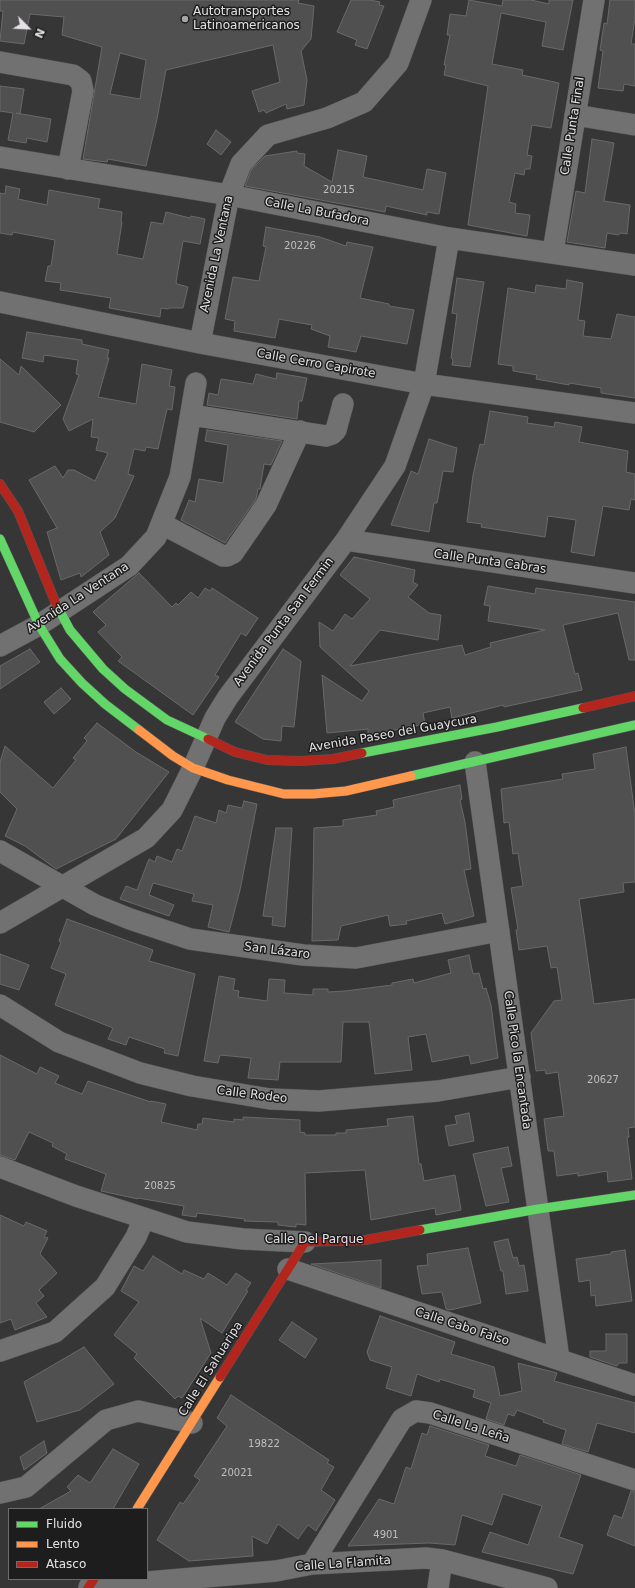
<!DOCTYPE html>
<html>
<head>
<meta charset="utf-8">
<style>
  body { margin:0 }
  #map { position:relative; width:635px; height:1588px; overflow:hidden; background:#373637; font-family:"DejaVu Sans",sans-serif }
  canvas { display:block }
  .legend { position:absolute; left:8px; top:1508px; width:140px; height:72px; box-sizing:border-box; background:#1e1d1e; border:1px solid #6d6c6d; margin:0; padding:5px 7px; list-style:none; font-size:12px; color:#e4e2e4 }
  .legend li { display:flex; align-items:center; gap:8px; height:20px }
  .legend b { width:20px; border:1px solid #6d6c6d }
  .north { position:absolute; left:8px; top:8px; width:40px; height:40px; -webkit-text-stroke:3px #1e1d1e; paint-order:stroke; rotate:114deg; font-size:11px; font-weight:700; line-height:16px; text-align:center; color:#e4e2e4 }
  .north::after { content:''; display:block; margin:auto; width:14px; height:18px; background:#e4e2e4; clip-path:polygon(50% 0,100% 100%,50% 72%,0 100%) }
</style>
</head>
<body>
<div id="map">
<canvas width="635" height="1588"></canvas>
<ul class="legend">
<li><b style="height:5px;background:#63d668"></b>Fluido</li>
<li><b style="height:5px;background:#ff974d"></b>Lento</li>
<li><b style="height:5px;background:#b3261e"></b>Atasco</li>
</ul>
<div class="north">N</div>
</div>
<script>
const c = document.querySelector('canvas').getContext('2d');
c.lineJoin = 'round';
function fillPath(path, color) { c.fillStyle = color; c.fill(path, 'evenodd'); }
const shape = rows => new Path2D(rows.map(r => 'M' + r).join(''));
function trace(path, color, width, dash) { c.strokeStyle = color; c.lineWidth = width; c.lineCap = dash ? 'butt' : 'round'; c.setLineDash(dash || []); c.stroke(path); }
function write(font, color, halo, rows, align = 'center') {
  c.font = font + ' "DejaVu Sans",sans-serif'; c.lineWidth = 3; c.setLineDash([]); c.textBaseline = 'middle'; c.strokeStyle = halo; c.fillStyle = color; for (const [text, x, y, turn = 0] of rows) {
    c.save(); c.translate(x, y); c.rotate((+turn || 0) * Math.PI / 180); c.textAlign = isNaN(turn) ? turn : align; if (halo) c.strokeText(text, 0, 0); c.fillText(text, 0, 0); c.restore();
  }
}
const building = shape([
  [0,0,299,0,298,3,314,6,311,39,301,51,307,80,304,105,287,109,286,104,266,113,264,110,259,112,252,91,280,82,273,45,166,70,157,119,146,166,108,159,107,162,83,159,102,47,62,35,64,17,30,14,24,44,0,41,3,11,0,11,0,0],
  [120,53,146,60,140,99,110,94,120,53],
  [351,0,370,0,380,2,379,5,384,6,367,49,355,45,357,40,337,32,351,0],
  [469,0,502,6,503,0,531,0,549,4,549,0,573,0,563,50,542,46,546,22,501,13,492,64,523,70,522,75,559,83,551,128,532,125,527,155,532,156,530,169,525,169,524,175,515,173,509,202,516,204,515,213,530,215,527,236,468,225,488,86,444,75,446,65,444,65,450,35,447,35,450,14,466,16,469,0],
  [610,0,635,0,635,18,631,44,635,44,635,86,624,84,623,91,598,88,603,51,600,50,604,23,607,24,610,0],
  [0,86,24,89,20,114,16,113,51,119,47,142,27,138,26,143,8,140,13,113,0,111,0,86],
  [216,130,231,142,221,155,207,144,216,130],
  [592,139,614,143,604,201,630,205,627,234,621,233,618,235,607,233,605,248,567,242,576,191,585,193,592,139],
  [338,150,367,156,363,177,423,190,427,169,446,173,439,214,427,212,427,215,386,206,385,212,245,186,251,170,265,156,297,151,297,153,305,154,304,166,332,182,338,150],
  [6,186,20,189,18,199,47,205,49,190,100,199,98,208,122,212,121,222,122,222,117,254,143,259,151,222,163,224,166,212,190,218,191,216,205,219,200,244,183,241,176,282,177,284,188,287,183,308,169,308,168,309,161,308,160,317,109,308,111,298,60,290,61,283,45,281,48,266,51,266,55,240,13,232,12,235,0,233,0,193,5,194,6,186],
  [266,227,320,237,346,246,347,242,373,247,360,298,389,304,389,306,414,310,407,344,361,336,356,352,328,347,330,336,311,329,312,325,279,319,275,338,234,331,235,321,225,319,233,277,259,281,266,247,263,246,266,227],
  [457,278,484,282,470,367,452,365,453,360,451,358,457,314,452,313,457,278],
  [567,280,583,283,578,320,585,321,583,336,611,339,617,314,635,317,635,398,601,393,601,388,569,383,569,385,536,379,537,375,513,371,513,366,498,364,508,288,535,293,536,285,566,289,567,280],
  [27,332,82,340,82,344,109,350,107,358,109,358,98,397,136,404,142,364,172,370,169,386,175,387,172,410,167,409,158,449,146,447,145,451,134,449,128,474,134,476,115,518,100,532,109,555,81,577,80,573,61,580,47,532,57,528,29,480,55,466,63,478,68,470,74,470,95,481,108,453,96,450,99,438,91,437,93,419,69,431,63,419,79,375,76,374,78,360,44,355,43,362,22,358,27,332],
  [0,359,19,375,21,366,61,405,34,432,0,422,0,359],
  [277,373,307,378,302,401,299,401,297,419,207,405,209,393,218,395,221,379,253,384,256,374,276,379,277,373],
  [490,411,528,417,527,423,554,427,555,422,582,427,579,442,628,451,626,472,635,474,635,500,631,499,629,510,603,506,594,556,571,552,576,520,548,516,545,537,481,527,482,524,467,522,473,475,480,444,484,445,490,411],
  [207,430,282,441,271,465,264,464,260,489,258,489,256,499,225,543,181,520,189,500,195,502,199,479,223,483,228,445,205,441,207,430],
  [429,439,457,448,453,472,443,471,437,503,434,503,429,532,391,525,411,471,418,474,429,439],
  [354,557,415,570,413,582,418,585,408,597,429,613,441,615,438,640,380,630,350,666,462,645,465,655,491,647,490,643,545,630,488,621,490,606,484,605,488,586,535,594,536,588,635,602,635,660,629,660,618,613,563,625,575,674,578,673,582,690,504,707,503,705,452,718,450,707,423,713,425,724,368,735,368,729,327,733,322,675,362,701,369,691,320,647,319,622,333,631,345,614,352,619,370,599,340,575,354,557],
  [139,573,172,607,176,603,178,605,191,592,198,598,205,588,210,591,212,588,258,618,246,636,241,633,215,675,219,677,193,715,118,661,122,657,98,632,106,625,93,612,139,573],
  [30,649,40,662,0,689,0,666,30,649],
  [283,649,301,661,294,727,282,726,281,741,263,739,235,722,283,649],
  [61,688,71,699,54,714,44,702,61,688],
  [97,723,136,752,169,772,116,839,56,869,25,846,5,836,17,809,0,792,0,762,5,746,53,788,76,760,73,758,87,741,84,738,97,723],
  [626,747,635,815,635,882,623,883,624,892,579,899,594,1004,635,999,635,1127,628,1128,629,1137,627,1137,632,1179,608,1182,607,1171,578,1176,578,1173,557,1176,554,1151,548,1151,544,1119,564,1116,558,1072,546,1074,545,1070,536,1071,531,1033,554,1001,562,1000,557,967,551,968,547,946,519,950,516,930,518,929,511,888,523,886,518,853,513,854,509,822,504,823,501,789,563,779,562,774,595,769,593,754,626,747],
  [460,785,462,799,460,800,465,822,471,869,464,870,474,916,445,924,442,913,406,921,407,924,390,926,388,915,341,926,338,940,312,941,314,828,343,826,343,820,377,815,376,811,394,807,393,800,460,785],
  [244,801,257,804,240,890,229,932,208,927,213,905,192,901,194,894,153,883,149,895,174,905,169,916,120,899,126,886,137,890,149,859,155,862,157,856,172,862,177,849,182,851,195,816,216,823,219,810,226,813,228,805,242,808,244,801],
  [276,828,292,828,285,927,272,925,273,917,263,916,276,828],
  [67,919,153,950,149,961,195,974,178,1056,164,1053,165,1049,129,1037,126,1045,108,1039,113,1028,55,1005,66,974,51,968,61,942,59,941,67,919],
  [0,954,29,965,19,990,0,984,0,954],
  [469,955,473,974,479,973,483,989,486,988,491,1005,498,1058,471,1064,469,1055,432,1062,426,1034,408,1037,412,1070,375,1074,369,1022,343,1022,341,1062,280,1062,278,1080,248,1078,251,1058,220,1055,218,1063,204,1061,219,976,235,979,233,990,239,991,238,997,267,1001,269,979,285,980,284,993,313,995,313,989,328,989,328,992,345,991,392,985,392,983,413,979,414,983,451,973,448,960,469,955],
  [0,1055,37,1074,40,1067,59,1076,55,1083,82,1094,88,1081,151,1102,151,1101,166,1104,161,1122,197,1130,198,1124,202,1124,203,1118,234,1122,234,1119,243,1120,243,1117,300,1120,300,1132,305,1133,305,1135,336,1135,336,1133,346,1133,346,1130,388,1126,387,1119,413,1116,419,1164,421,1164,424,1181,455,1175,461,1210,436,1215,435,1208,371,1220,365,1170,305,1173,306,1225,296,1224,296,1227,278,1225,278,1222,244,1221,245,1219,197,1213,196,1217,182,1215,184,1206,138,1198,138,1199,101,1191,106,1174,65,1159,67,1154,52,1146,53,1143,29,1132,15,1160,0,1155,0,1055],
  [469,1113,474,1141,449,1146,445,1126,457,1124,455,1116,469,1113],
  [508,1147,512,1166,501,1168,509,1202,486,1206,473,1154,508,1147],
  [0,1215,24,1226,26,1222,47,1231,44,1237,48,1238,40,1254,57,1273,39,1290,44,1296,36,1303,47,1317,15,1330,11,1319,0,1323,0,1215],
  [508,1239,513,1258,517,1257,519,1266,524,1265,528,1291,506,1294,503,1271,501,1271,494,1242,508,1239],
  [468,1248,481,1303,450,1310,446,1309,442,1292,422,1294,417,1266,428,1265,427,1254,468,1248],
  [625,1250,632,1301,596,1306,595,1295,591,1296,590,1280,579,1282,576,1259,611,1254,611,1252,625,1250],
  [153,1256,182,1274,184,1270,204,1279,208,1273,227,1285,236,1273,251,1283,246,1290,248,1291,222,1333,200,1318,211,1353,182,1398,178,1396,175,1399,134,1358,137,1354,114,1335,139,1302,121,1291,134,1266,143,1271,153,1256],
  [381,1260,381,1288,311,1264,351,1262,381,1260],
  [380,1316,455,1342,451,1354,494,1367,500,1396,522,1391,518,1363,557,1373,554,1381,635,1403,635,1433,597,1423,588,1452,562,1444,566,1430,543,1422,544,1420,517,1410,514,1416,508,1414,504,1425,486,1419,491,1403,473,1397,475,1390,440,1379,439,1382,417,1374,411,1396,386,1388,392,1367,370,1360,367,1352,380,1316],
  [292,1322,317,1339,305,1358,279,1340,292,1322],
  [606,1334,627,1334,627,1363,619,1363,617,1366,590,1357,590,1351,606,1351,606,1334],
  [84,1347,114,1384,80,1410,37,1422,24,1382,84,1347],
  [231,1395,329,1460,327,1463,334,1467,321,1490,335,1500,316,1531,308,1525,298,1539,278,1524,267,1544,252,1536,253,1556,189,1561,157,1540,180,1502,183,1504,200,1480,194,1476,227,1426,217,1418,231,1395],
  [430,1426,489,1445,485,1456,516,1466,520,1455,581,1475,559,1537,583,1545,573,1574,482,1552,490,1532,528,1545,542,1506,503,1494,492,1525,462,1515,455,1545,429,1543,348,1546,379,1499,394,1504,406,1467,411,1469,422,1433,427,1435,430,1426],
  [44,1441,47,1453,24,1470,20,1457,44,1441],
  [113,1449,139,1464,113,1509,39,1509,71,1491,67,1487,78,1475,90,1483,113,1449],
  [631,1491,635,1492,635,1546,607,1535,614,1515,622,1518,631,1491]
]);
const street = shape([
  [0,62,73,75,81,81,83,91,68,169],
  [575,115,635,125],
  [0,157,229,195,449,238,635,265],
  [553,252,594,0],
  [0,302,200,343,424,384,635,413],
  [200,343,229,195,241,164,268,135,327,118,364,102,398,63,421,0],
  [191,415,326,436,332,434,336,430,343,404],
  [162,524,223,556,227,556,233,553,266,505,300,431],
  [346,540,635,583],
  [0,646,39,625,129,566,156,537,180,477,196,383],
  [475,762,559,1359],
  [0,851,95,905,130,919,190,939,303,955,356,958,499,931],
  [0,923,146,838,172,810,193,768,215,718,228,697,346,540,395,466,424,384,449,238],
  [0,1005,59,1042,140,1073,192,1086,270,1099,319,1101,438,1091,520,1077],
  [0,1167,76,1196,187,1232,243,1239,305,1242],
  [288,1269,635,1385],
  [0,1351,55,1332,105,1287,136,1237,144,1218],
  [0,1493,26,1487,106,1420,138,1411,192,1423],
  [312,1564,402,1419,416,1411,430,1413,635,1480],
  [89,1587,276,1571,312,1564,426,1558,442,1560,547,1588],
  [438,1588,442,1560]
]);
const fast = shape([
  [0,539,39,625,60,659,82,683,105,704,139,730],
  [56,604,70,630,103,669,125,689,167,720,208,739],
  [362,753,497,727,583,708],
  [411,776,635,725],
  [420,1230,538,1209,635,1195]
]);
const slow = shape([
  [139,730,173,756,193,768,228,780,284,794,313,794,346,791,411,776],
  [137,1509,220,1377]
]);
const jam = shape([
  [0,484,18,511,56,604],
  [583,708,635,696],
  [208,739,235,752,267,760,300,761,333,759,362,753],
  [220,1377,305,1242,365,1240,420,1230],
  [88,1588,94,1579]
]);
const markers = [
  [185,19,4,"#a7a6a7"]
];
const numberNames = [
  ["20215",339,190],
  ["20226",300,246],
  ["20627",603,1080],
  ["20825",160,1186],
  ["19822",264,1444],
  ["20021",237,1473],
  ["4901",386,1535]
];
const poiNames = [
  ["Autotransportes",193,12],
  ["Latinoamericanos",193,26]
];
const streetNames = [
  ["Calle Punta Final",573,126,-81],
  ["Calle La Bufadora",317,212,11],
  ["Avenida La Ventana",217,254,-78],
  ["Calle Cerro Capirote",316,364,10],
  ["Calle Punta Cabras",490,562,8],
  ["Avenida La Ventana",78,598,-33],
  ["Avenida Punta San Fermin",284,622,-53],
  ["Avenida Paseo del Guaycura",393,734,-10],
  ["San Lázaro",277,951,7],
  ["Calle Pico la Encantada",517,1060,82],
  ["Calle Rodeo",252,1095,7],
  ["Calle Del Parque",314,1240],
  ["Calle Cabo Falso",462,1327,18],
  ["Calle El Sahuaripa",211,1369,-58],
  ["Calle La Leña",471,1427,18],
  ["Calle La Flamita",343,1564,-4]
];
fillPath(building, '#515051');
trace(building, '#6a696a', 1);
trace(street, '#565556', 22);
trace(fast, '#565556', 10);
trace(slow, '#565556', 10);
trace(jam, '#565556', 10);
trace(street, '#727172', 21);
trace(fast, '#63d668', 9);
trace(slow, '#ff974d', 9);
trace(jam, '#b3261e', 9);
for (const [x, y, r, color] of markers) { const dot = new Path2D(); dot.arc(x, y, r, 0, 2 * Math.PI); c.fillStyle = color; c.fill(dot); trace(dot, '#1e1d1e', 1.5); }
write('10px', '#bfbebf', null, numberNames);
write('12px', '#e4e2e4', '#1e1d1e', poiNames, 'left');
write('12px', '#e4e2e4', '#1e1d1e', streetNames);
</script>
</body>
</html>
